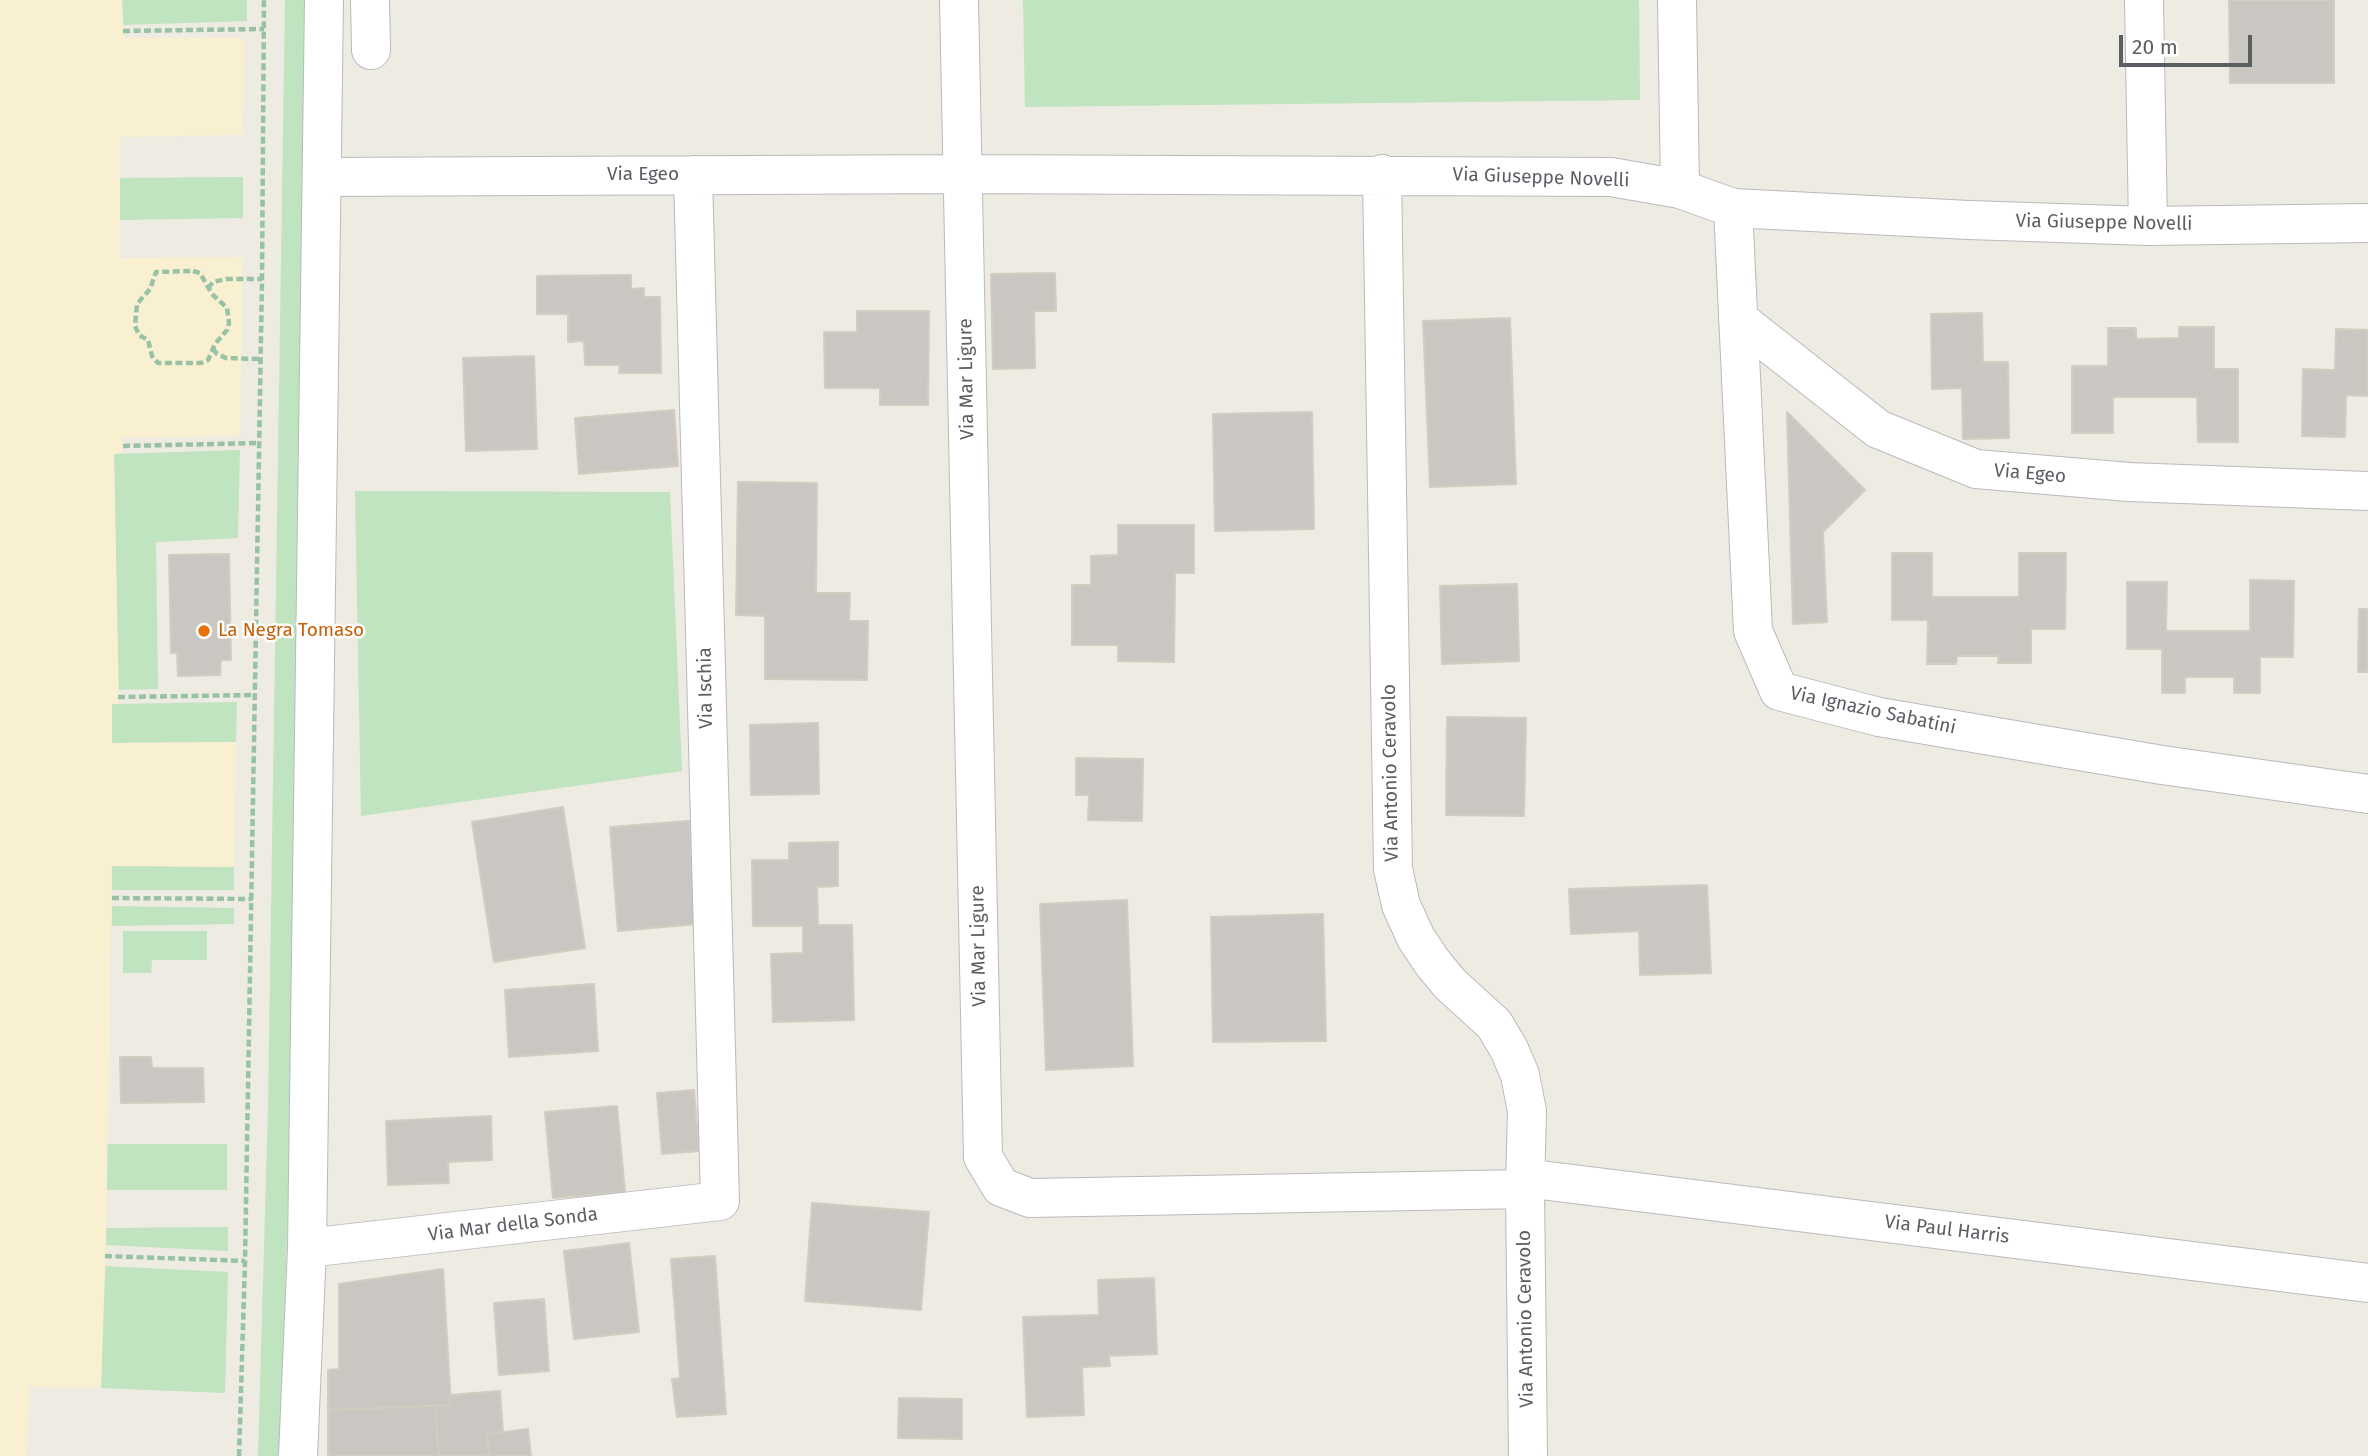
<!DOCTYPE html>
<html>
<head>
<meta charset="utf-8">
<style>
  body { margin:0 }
  #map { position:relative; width:2368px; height:1456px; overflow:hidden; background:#edebe2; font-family:"Fira Sans",sans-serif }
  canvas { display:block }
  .scale { position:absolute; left:2119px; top:35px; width:133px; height:32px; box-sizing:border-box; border:4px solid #5b5e63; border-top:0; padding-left:9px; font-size:21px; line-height:24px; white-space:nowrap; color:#5b5e63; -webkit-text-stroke:5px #fff; paint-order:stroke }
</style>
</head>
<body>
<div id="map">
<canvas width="2368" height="1456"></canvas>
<div class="scale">20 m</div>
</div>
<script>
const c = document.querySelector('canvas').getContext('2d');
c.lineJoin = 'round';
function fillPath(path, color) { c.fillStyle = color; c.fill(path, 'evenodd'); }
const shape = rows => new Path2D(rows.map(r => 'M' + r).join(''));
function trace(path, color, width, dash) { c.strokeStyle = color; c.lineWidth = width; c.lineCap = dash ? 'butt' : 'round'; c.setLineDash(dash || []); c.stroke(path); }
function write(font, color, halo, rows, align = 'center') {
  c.font = font + ' "Fira Sans",sans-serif'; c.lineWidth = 5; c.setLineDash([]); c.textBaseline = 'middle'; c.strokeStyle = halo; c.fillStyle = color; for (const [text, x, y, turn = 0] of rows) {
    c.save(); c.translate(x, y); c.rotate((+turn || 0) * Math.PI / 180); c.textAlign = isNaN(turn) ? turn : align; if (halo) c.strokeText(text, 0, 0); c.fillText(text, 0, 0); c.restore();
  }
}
const green = shape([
  [122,0,247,0,247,21,123,25],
  [285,0,308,0,291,1109,280,1456,258,1456,268,1108],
  [1023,0,1639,0,1640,100,1025,107],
  [243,177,243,218,120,220,120,178],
  [240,450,238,538,156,542,158,689,118,690,114,454],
  [355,491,670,492,682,771,361,816],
  [237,702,236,742,112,743,112,704],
  [112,865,234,867,234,890,112,890],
  [112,906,234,908,234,924,112,926],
  [123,931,207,931,207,960,152,960,151,973,123,973],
  [107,1144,227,1144,227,1190,107,1190],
  [228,1227,228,1251,106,1245,106,1228],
  [104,1266,228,1272,225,1393,101,1388]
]);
const sand = shape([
  [0,0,122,0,124,38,244,38,243,135,120,137,120,258,243,257,240,436,123,438,122,453,114,454,119,704,112,704,112,743,236,742,234,867,112,866,106,1245,101,1388,29,1387,27,1456,0,1456]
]);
const building = shape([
  [2229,0,2334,0,2334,83,2230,83,2229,0],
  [1055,273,1056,311,1034,311,1035,368,993,369,991,274,1055,273],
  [631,275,631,289,644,288,644,297,660,297,661,373,619,373,620,365,585,365,584,341,568,342,568,314,537,314,537,276,631,275],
  [857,311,929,311,928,405,880,405,880,388,825,388,824,332,857,332,857,311],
  [1982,313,1983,362,2008,362,2009,438,1963,439,1962,388,1932,389,1931,314,1982,313],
  [1510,318,1516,484,1430,487,1423,321,1510,318],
  [2179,327,2214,327,2214,369,2238,369,2238,442,2198,442,2197,397,2113,397,2113,433,2072,433,2072,366,2108,366,2108,328,2136,328,2136,339,2179,338,2179,327],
  [2336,329,2368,330,2368,396,2346,395,2345,437,2302,436,2303,369,2335,370,2336,329],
  [534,356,537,449,466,451,463,358,534,356],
  [674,410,678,466,579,474,575,418,674,410],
  [1312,412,1314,529,1215,531,1213,414,1312,412],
  [1787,412,1865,490,1823,532,1827,622,1793,624,1787,412],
  [738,482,817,483,816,593,850,593,849,621,868,621,867,680,765,679,765,616,736,615,738,482],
  [1118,525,1194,525,1194,573,1175,573,1174,662,1118,661,1118,645,1072,645,1072,585,1091,585,1091,556,1118,555,1118,525],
  [1892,553,1932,553,1932,597,2019,597,2019,553,2066,553,2065,629,2031,629,2031,663,1998,663,1999,656,1957,656,1956,664,1927,664,1928,620,1892,620,1892,553],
  [229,554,231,660,221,660,220,675,178,676,177,653,171,653,169,555,229,554],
  [2250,580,2294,581,2293,657,2260,657,2260,693,2234,693,2234,677,2185,677,2185,693,2162,693,2162,649,2127,649,2127,582,2167,582,2166,631,2250,631,2250,580],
  [1517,584,1519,661,1442,664,1440,586,1517,584],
  [2359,609,2368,609,2368,672,2358,672,2359,609],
  [1447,717,1526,718,1524,816,1446,815,1447,717],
  [818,723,819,794,751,795,750,725,818,723],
  [1076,758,1143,759,1142,821,1088,820,1089,795,1076,795,1076,758],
  [563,807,585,948,494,962,472,822,563,807],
  [689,821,697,924,618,931,610,827,689,821],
  [838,842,838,886,817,887,818,925,852,925,854,1020,773,1022,771,954,803,953,803,926,753,926,752,860,789,860,789,843,838,842],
  [1707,885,1711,973,1640,975,1639,931,1571,934,1569,889,1707,885],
  [1127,900,1133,1066,1046,1070,1040,904,1127,900],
  [1323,914,1326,1041,1213,1042,1211,917,1323,914],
  [594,984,598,1051,509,1057,505,990,594,984],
  [120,1057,151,1057,152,1068,203,1068,204,1102,121,1103,120,1057],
  [694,1090,699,1151,662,1154,657,1093,694,1090],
  [617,1106,625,1192,553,1198,545,1112,617,1106],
  [491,1116,492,1160,448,1162,449,1183,388,1185,386,1121,491,1116],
  [812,1203,929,1212,921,1310,805,1301,812,1203],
  [629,1243,639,1332,574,1339,564,1251,629,1243],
  [715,1256,726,1414,677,1417,672,1379,680,1378,671,1259,715,1256],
  [443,1269,451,1405,328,1410,328,1370,339,1369,339,1284,443,1269],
  [1154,1278,1157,1354,1109,1356,1110,1366,1082,1367,1084,1415,1027,1417,1023,1317,1099,1315,1098,1280,1154,1278],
  [544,1299,549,1371,499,1375,494,1303,544,1299],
  [500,1391,503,1432,487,1434,489,1456,439,1456,435,1406,451,1405,450,1395,500,1391],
  [899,1398,962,1399,962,1439,898,1438,899,1398],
  [435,1406,439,1456,328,1456,328,1410,435,1406],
  [528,1429,531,1456,489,1456,487,1434,528,1429]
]);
const path = shape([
  [123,31,264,29],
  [193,271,200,273,212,294,227,308,229,323,227,330,215,344,208,360,201,363,158,363,152,356,148,340,139,335,135,326,137,304,150,289,156,272,193,271],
  [208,288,213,282,226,279,262,279],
  [213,349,217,354,226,358,260,359],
  [123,446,259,443],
  [118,697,255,695],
  [112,898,252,899],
  [105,1256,245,1261],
  [239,1456,245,1261,262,279,264,0]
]);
const minor = shape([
  [370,0,371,50],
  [959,0,983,1157,1001,1187,1030,1198,1525,1189],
  [1677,0,1680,189],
  [2144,0,2148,226],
  [1382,174,1393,869,1401,905,1416,938,1432,962,1450,984,1494,1024,1509,1049,1520,1075,1527,1111,1525,1189,1528,1456],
  [323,177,962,174,1611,177,1680,189,1733,208,1969,220,2148,226,2368,223],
  [1733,208,1753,631,1779,691,1879,717,2162,765,2368,794],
  [1738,319,1878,429,1976,469,2129,482,2368,491],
  [1525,1178,2368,1283],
  [307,1248,720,1201,693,175],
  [298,1456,307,1248,324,0]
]);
const markers = [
  [204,631,7,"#e8710a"]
];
const streetNames = [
  ["Via Egeo",643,175],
  ["Via Giuseppe Novelli",1541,178,2],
  ["Via Giuseppe Novelli",2104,223,1],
  ["Via Mar Ligure",967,379,-91],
  ["Via Egeo",2030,474,5],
  ["Via Ischia",706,688,-91],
  ["Via Ignazio Sabatini",1873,711,12],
  ["Via Antonio Ceravolo",1391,773,-91],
  ["Via Mar Ligure",979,946,-91],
  ["Via Mar della Sonda",513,1225,-7],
  ["Via Paul Harris",1947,1230,7],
  ["Via Antonio Ceravolo",1526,1319,-91]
];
const foodNames = [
  ["La Negra Tomaso",218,631]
];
fillPath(green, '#bfe4bf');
fillPath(sand, '#f9f0d1');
fillPath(building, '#cac7c2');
trace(building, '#d2ccc1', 2);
trace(minor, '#b8babf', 40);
trace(path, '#97c3a4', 4.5, [7, 3.5]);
trace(minor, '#fff', 38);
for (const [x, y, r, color] of markers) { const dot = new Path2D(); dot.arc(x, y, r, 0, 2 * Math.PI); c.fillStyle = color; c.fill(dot); trace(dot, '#fff', 2.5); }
write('19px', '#5b5e63', '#fff', streetNames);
write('19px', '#c56008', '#fff', foodNames, 'left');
</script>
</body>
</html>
